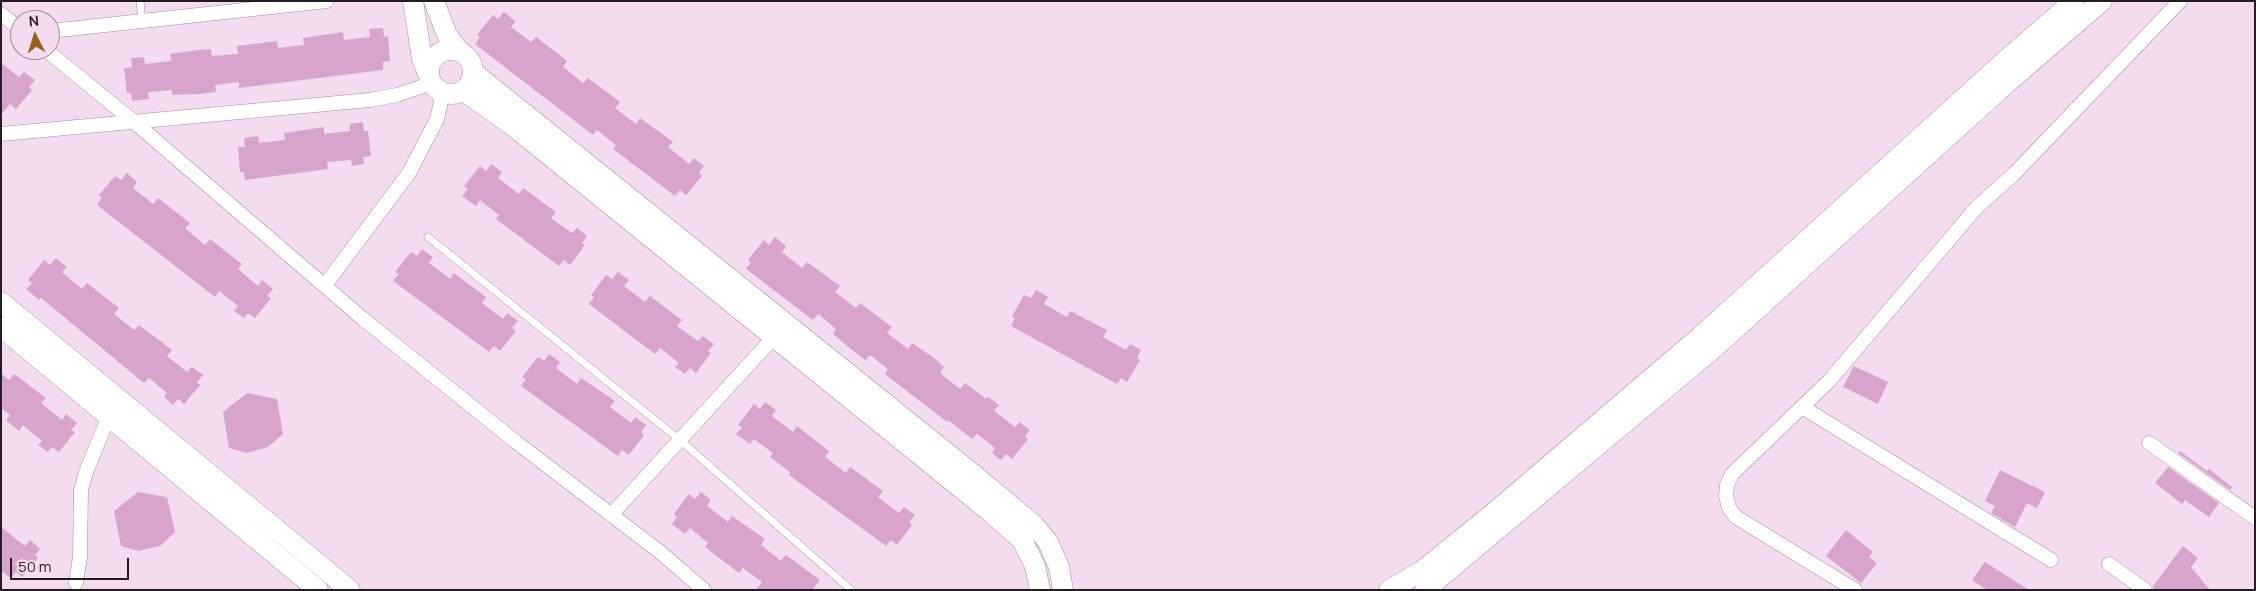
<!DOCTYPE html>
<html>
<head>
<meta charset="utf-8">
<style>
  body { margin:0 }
  #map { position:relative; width:2256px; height:591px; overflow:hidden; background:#f3dbf0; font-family:Manrope,sans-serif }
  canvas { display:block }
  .frame { position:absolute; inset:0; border:2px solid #241c24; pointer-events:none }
  .north { position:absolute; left:10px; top:10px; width:50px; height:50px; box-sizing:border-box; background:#f3dbf0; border:1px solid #a08f9e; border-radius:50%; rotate:355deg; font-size:14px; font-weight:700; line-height:20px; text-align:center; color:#241c24 }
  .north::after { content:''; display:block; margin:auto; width:18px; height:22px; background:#956315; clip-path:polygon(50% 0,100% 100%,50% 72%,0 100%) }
  .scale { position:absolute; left:10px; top:558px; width:119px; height:22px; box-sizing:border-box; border:2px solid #241c24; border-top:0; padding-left:6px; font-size:15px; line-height:18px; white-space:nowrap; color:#241c24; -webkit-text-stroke:4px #f3dbf0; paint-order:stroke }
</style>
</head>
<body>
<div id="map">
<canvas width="2256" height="591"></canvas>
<div class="frame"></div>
<div class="north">N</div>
<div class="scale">50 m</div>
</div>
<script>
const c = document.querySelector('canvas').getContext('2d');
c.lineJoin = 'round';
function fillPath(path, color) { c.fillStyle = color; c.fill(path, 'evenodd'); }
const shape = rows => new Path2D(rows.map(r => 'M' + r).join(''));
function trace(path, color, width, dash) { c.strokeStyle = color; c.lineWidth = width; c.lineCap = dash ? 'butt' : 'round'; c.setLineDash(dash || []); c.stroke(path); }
const building = shape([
  [504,12,515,21,511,27,531,42,536,37,557,53,567,61,563,67,583,83,588,78,620,102,615,108,636,124,640,118,673,142,668,147,689,164,694,158,704,166,699,173,702,176,686,195,680,190,675,196,613,149,616,145,597,130,593,135,475,44,480,37,477,35,493,15,498,19],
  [383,28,384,37,388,36,390,61,383,62,383,70,239,88,239,82,215,85,216,92,199,94,172,95,172,90,148,92,149,99,132,101,131,93,127,93,124,68,132,67,131,58,144,57,145,64,171,61,170,54,198,50,211,49,212,56,238,54,237,46,277,41,278,48,304,45,303,38,343,32,344,40,370,37,369,29],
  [1,63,19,77,24,72,35,80,29,87,32,90,16,109,10,104,1,115],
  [363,122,364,131,368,131,371,156,363,157,364,164,352,166,351,160,327,162,328,169,245,180,244,172,240,172,238,147,245,147,244,138,258,136,259,143,285,140,284,133,324,127,324,134,350,131,350,124],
  [491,164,502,172,498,178,519,194,523,188,556,212,551,218,572,233,577,228,587,236,582,243,585,245,570,265,564,260,559,266,496,219,499,215,480,200,476,206,462,196,468,189,464,186,480,166,486,171],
  [127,173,137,182,133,188,153,204,158,198,190,223,185,228,205,245,210,239,242,264,238,269,258,286,262,280,273,289,267,296,271,298,255,318,248,313,244,318,234,311,238,306,219,291,215,297,97,205,102,198,99,195,115,176,121,180],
  [775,237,786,246,782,252,802,268,807,262,840,286,835,292,856,308,860,303,892,327,887,333,908,349,912,343,934,358,944,367,940,373,960,389,965,383,986,399,988,397,999,405,994,411,1015,427,1020,422,1030,430,1025,437,1028,439,1012,459,1006,454,1001,460,992,453,995,448,977,434,972,439,948,420,947,422,885,374,888,369,870,355,865,360,852,350,833,334,836,329,818,314,813,320,746,269,751,262,748,260,764,240,769,245],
  [422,249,433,257,429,263,450,279,454,273,486,297,482,303,503,319,507,313,518,321,512,328,516,331,500,351,494,346,489,352,393,281,399,274,395,272,411,252,417,256],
  [56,258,67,267,62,272,82,289,87,283,119,308,114,314,134,330,139,325,172,350,167,356,187,372,192,367,203,375,197,382,200,385,184,404,178,399,173,405,164,397,167,393,149,378,144,383,41,298,39,300,26,289,32,283,28,280,44,260,50,265],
  [618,272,629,280,624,286,645,302,650,296,682,320,677,326,698,341,703,336,714,344,708,351,711,353,696,373,690,368,685,374,675,367,679,363,660,348,655,354,589,304,594,297,591,295,606,275,612,279],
  [1036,290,1048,297,1044,304,1067,317,1070,311,1107,330,1103,337,1126,350,1130,344,1141,350,1137,358,1140,360,1127,382,1121,378,1117,384,1011,326,1015,318,1012,316,1024,295,1031,298],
  [549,354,560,362,556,368,577,384,581,378,615,401,610,407,631,423,635,417,646,425,641,432,644,435,629,455,622,450,618,456,521,386,526,379,522,377,538,357,544,361],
  [1854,366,1888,382,1878,404,1843,387],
  [1,373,9,380,14,374,46,398,41,403,62,420,66,414,77,423,71,430,75,432,59,452,52,447,48,452,38,445,42,441,23,425,19,431,6,420,10,415,1,408],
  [247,393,277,399,283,434,268,447,246,453,229,448,223,412],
  [765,402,776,410,772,416,793,432,797,426,829,451,825,457,846,473,850,467,883,491,878,497,899,513,904,507,915,515,909,522,912,525,897,545,891,540,886,546,789,475,791,473,770,457,773,453,754,439,750,444,736,434,742,427,738,425,754,404,760,409],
  [2180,451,2207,471,2209,469,2232,487,2230,490,2178,453],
  [2168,467,2219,503,2209,517,2185,500,2182,504,2155,483],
  [2000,470,2045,492,2037,508,2027,503,2015,527,1991,513,1995,506,1985,501],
  [138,492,167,497,175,532,160,546,138,551,121,546,114,511],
  [701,492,711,500,707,506,728,522,732,516,765,539,761,545,781,561,786,555,820,580,812,590,756,590,762,582,743,568,739,573,705,547,708,543,690,528,685,534,672,524,677,517,674,514,689,494,695,499],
  [1,527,25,546,30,540,40,549,35,555,38,558,22,577,16,572,11,578,1,571],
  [1846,530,1873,552,1869,557,1877,563,1861,583,1826,556],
  [2183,546,2198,558,2191,567,2210,590,2154,590,2153,586],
  [1985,562,2029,590,1987,590,1972,580]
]);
const lane = shape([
  [140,1,142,21],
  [428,237,680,440,851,590]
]);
const street = shape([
  [1,14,20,29],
  [50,31,327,1],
  [46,50,133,121,362,318,516,442,660,552,704,590],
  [1,134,370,100,397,95,432,83],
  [325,285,409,173,437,119,443,93],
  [1802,407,2051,560],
  [2149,443,2255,518],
  [611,515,774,337],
  [2109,564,2145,590],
  [76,583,80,557,81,490,86,472,112,408],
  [1855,590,1736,517,1729,508,1726,496,1727,485,1732,474,1829,381,1977,207,2014,174,2180,1]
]);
const secondary = shape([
  [413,1,422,59,429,76],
  [434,1,447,35,458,50],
  '429 72a22 22 0 1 1 44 0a22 22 0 1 1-44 0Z',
  [474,73,973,474,1034,525,1048,542,1059,567,1063,590],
  [464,91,513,126,988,510,1022,540,1035,566,1040,590],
  [1,302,350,590],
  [1,327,318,590],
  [1389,590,1422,571,1491,515,1702,335,2006,60,2074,1],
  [1425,590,1714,348,2007,83,2102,1]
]);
fillPath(building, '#d9a4cb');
trace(lane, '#a28da0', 8);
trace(street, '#a28da0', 15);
trace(secondary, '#a28da0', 21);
trace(lane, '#fff', 7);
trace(street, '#fff', 14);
trace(secondary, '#fff', 20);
</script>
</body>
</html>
